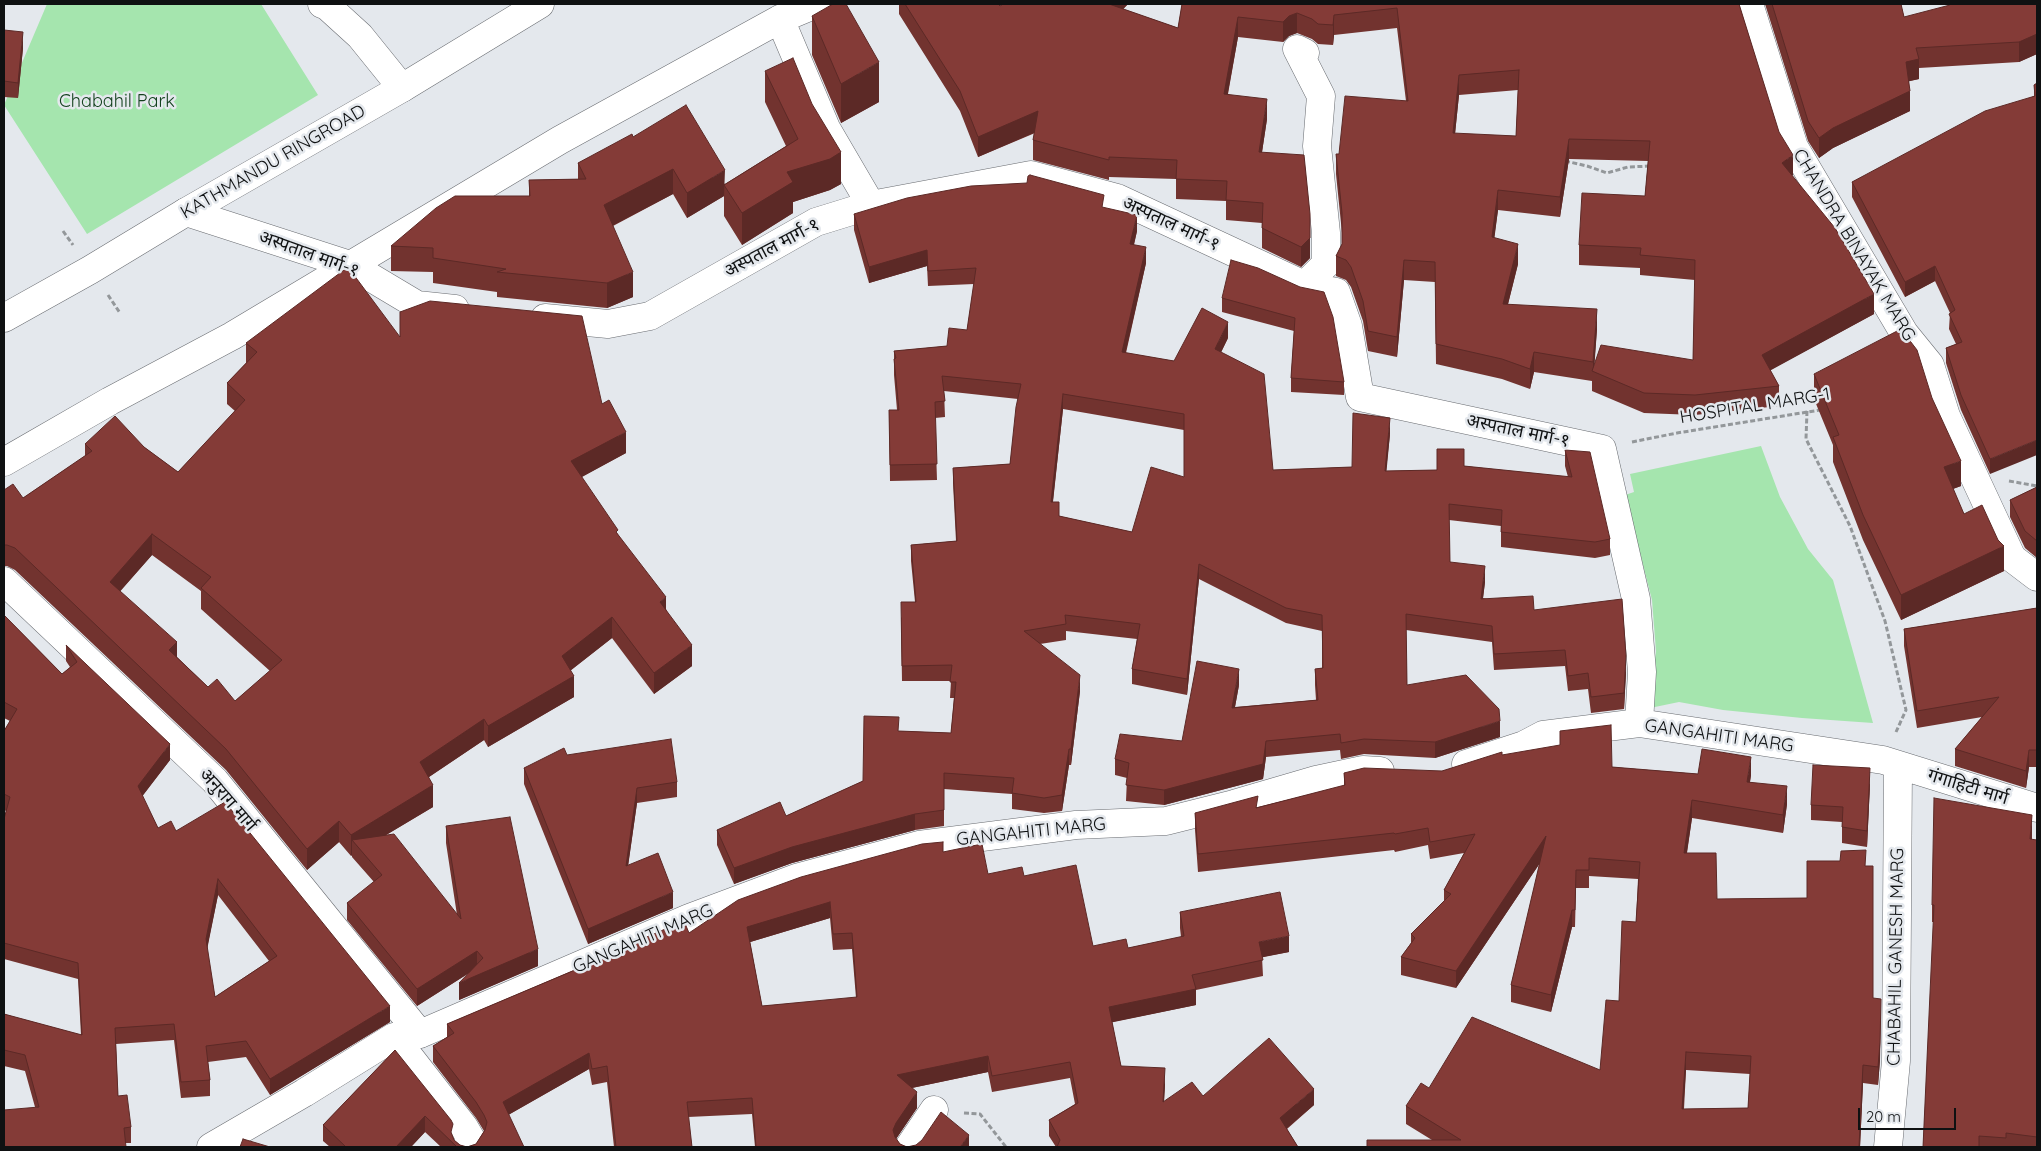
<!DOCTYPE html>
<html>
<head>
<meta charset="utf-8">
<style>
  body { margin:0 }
  #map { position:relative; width:2041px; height:1151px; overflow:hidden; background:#e4e8ed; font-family:Quicksand,sans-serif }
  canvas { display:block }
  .frame { position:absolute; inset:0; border:5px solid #0f1112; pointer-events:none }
  .scale { position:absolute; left:1858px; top:1108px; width:98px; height:22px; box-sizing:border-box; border:2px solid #0f1112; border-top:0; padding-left:6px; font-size:15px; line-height:18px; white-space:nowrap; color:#0f1112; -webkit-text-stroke:4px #e4e8ed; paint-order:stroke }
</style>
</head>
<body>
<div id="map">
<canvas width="2041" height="1151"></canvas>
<div class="frame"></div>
<div class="scale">20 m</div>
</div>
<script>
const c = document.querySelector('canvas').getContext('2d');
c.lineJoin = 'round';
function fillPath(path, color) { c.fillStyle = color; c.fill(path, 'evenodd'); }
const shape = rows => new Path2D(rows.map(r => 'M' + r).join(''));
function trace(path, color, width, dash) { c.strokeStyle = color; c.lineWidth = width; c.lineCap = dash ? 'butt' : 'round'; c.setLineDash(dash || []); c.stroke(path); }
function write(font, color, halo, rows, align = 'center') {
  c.font = font + ' Quicksand,"Noto Sans Devanagari",sans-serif'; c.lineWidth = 5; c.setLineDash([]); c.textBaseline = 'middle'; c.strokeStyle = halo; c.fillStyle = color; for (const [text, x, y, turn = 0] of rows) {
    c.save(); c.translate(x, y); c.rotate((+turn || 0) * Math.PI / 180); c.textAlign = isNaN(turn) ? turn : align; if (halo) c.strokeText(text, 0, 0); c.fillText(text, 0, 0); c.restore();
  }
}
const green = shape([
  [47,4,261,4,318,95,87,234,4,105],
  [1761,446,1780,497,1808,549,1833,580,1873,723,1802,718,1723,710,1679,702,1650,708,1656,651,1652,600,1625,495,1634,492,1630,474]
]);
const path = shape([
  [1565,161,1587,166,1607,173,1628,167,1652,166],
  [63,231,73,245],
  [108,295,120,313],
  [1807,411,1806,439,1850,526,1885,621,1906,710,1896,732],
  [1632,442,1677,433,1820,410],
  [2009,481,2037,486],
  [964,1113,980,1114,1006,1147]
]);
const minor = shape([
  [322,4,327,6,360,36,402,88],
  [1749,4,1794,147,1904,333,1930,365,1946,416,2012,558,2037,577],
  [780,19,826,128,871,205],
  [1305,53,1297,49,1321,96,1317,146,1326,233,1326,264,1305,285],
  [186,212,350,265,417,305,455,309],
  [545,318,608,324,650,316,816,222,871,205,1031,175,1117,198,1306,286,1336,292,1348,326,1360,397,1602,449,1636,599,1642,672,1639,723],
  [4,462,110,401,232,336,560,140,780,19,816,4],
  [4,581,215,781,420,1034],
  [1466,764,1524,745,1543,735,1639,723,1883,760,2037,808],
  [394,1037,464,1127,471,1139,467,1147],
  [211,1147,304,1093,394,1037,420,1034,689,918,796,878,919,845,1076,825,1166,821,1234,804,1316,780,1363,770,1380,771],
  [909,1147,934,1110],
  [1888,1147,1896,1061,1898,767]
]);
const highway = shape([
  [4,318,90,270,186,212,402,88,540,4]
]);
const wall = shape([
  [899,4,998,4,1000,6,1003,4,1128,4,1123,9,1178,28,1182,4,1739,4,1792,176,1874,314,1770,370,1779,386,1779,406,1695,415,1644,413,1592,391,1592,381,1534,372,1530,389,1502,379,1436,364,1435,282,1404,280,1397,357,1368,351,1363,321,1351,287,1346,280,1336,276,1336,256,1342,244,1342,233,1336,174,1336,154,1339,154,1406,101,1397,28,1334,35,1333,45,1318,44,1312,39,1297,33,1289,36,1283,42,1238,37,1228,94,1267,119,1262,152,1310,258,1301,267,1262,248,1262,223,1226,220,1226,201,1176,199,1176,179,1109,177,1109,180,1033,160,1033,140,1035,133,978,157,960,111,899,14],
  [1518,90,1516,136,1455,134,1459,95],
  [1569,159,1648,161,1645,196,1579,245,1579,265,1640,268,1640,275,1695,280,1693,360,1594,366,1597,329,1508,304,1518,264,1494,238,1498,210,1560,217],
  [1765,4,1901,4,1904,17,2037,4,2037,54,2019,62,1919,68,1919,79,1909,81,1910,111,1833,148,1819,158,1808,141],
  [812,16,879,102,841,123,812,55],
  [4,30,23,48,18,98,4,97],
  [765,71,841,184,830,190,793,202,793,213,742,245,724,216,724,196,687,218,673,194,613,226,633,297,607,308,497,297,497,292,433,283,433,272,391,271,391,246,529,196,529,180,578,179,578,163,633,137,725,184,786,146,765,102],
  [2037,83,1990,474,1961,410,1946,363,1946,348,1956,344,1949,329,1950,313,1935,281,1905,297,1852,197,1852,182,2034,96,2034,85],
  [1104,208,1137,231,1134,245,1146,263,1126,353,1174,361,1228,338,1221,352,1273,470,1352,467,1390,434,1386,471,1437,470,1464,466,1568,477,1565,466,1565,450,1610,539,1610,555,1595,558,1501,547,1501,526,1449,520,1450,562,1485,582,1483,598,1534,610,1626,672,1624,709,1591,713,1588,689,1568,691,1565,666,1494,670,1492,642,1406,630,1407,685,1500,737,1435,758,1364,754,1341,759,1340,750,1266,757,1263,779,1164,805,1126,801,1127,778,1115,775,1115,759,1182,741,1239,685,1235,707,1316,700,1315,685,1315,669,1322,668,1322,631,1286,623,1199,579,1187,695,1132,684,1132,669,1137,639,1066,631,1066,640,1040,644,1080,691,1071,765,1069,765,1062,811,1044,813,1012,809,1012,794,944,789,944,826,915,830,792,863,734,884,717,845,717,830,786,816,863,781,899,731,951,733,954,698,950,698,951,681,902,681,901,618,915,602,911,561,911,545,956,541,953,483,953,468,1010,464,1018,399,944,391,945,417,935,418,937,480,890,481,889,410,897,410,894,375,894,351,947,346,967,330,974,284,928,286,927,266,869,283,854,230,854,214],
  [1063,409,1184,430,1184,477,1132,532,1059,516,1053,502],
  [1300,287,1344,382,1344,395,1291,392,1291,378,1294,331,1222,312,1222,298],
  [400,337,602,404,626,453,581,477,666,609,692,666,654,694,612,638,570,671,574,697,488,747,484,740,429,777,433,807,386,835,457,915,446,843,446,826,538,966,459,1000,469,973,417,1006,347,920,347,903,374,882,352,857,352,855,351,856,339,842,307,870,226,770,15,570,7,566,4,566,4,490,23,498,85,456,85,444,144,447,178,472,235,411,227,404,227,383,246,363,246,343],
  [152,555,201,591,201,609,270,671,235,701,208,687,177,657,120,591],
  [1814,374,1932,398,1961,486,1953,489,1964,514,1998,540,2004,571,1901,620,1863,540,1833,462,1833,445,1814,399],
  [2037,487,2037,558,2025,548,2010,517,2010,500],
  [2037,608,2037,767,2029,767,2026,788,1955,766,1955,749,1982,717,1917,728,1904,646,1904,629],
  [4,615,62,674,70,667,66,661,66,645,170,760,142,796,158,828,176,831,390,1022,270,1095,246,1057,208,1062,210,1080,210,1096,181,1098,174,1040,116,1044,118,1096,131,1127,131,1143,125,1143,35,1107,25,1071,4,1066,4,1014,81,1035,78,979,4,959,4,819,6,811,4,810,4,731,10,721,4,718],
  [218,895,269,961,215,997,207,948],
  [567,755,677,782,677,797,637,803,628,865,673,908,588,944,524,784,524,768],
  [1502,755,1612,767,1698,774,1751,775,1750,782,1787,804,1783,833,1692,818,1687,853,1717,899,1807,898,1866,866,1873,998,1880,1060,1878,1085,1863,1083,1860,1147,1367,1147,1432,1140,1406,1124,1406,1106,1429,1088,1600,1070,1619,1001,1636,922,1638,879,1589,876,1589,888,1576,888,1575,927,1572,927,1551,1012,1511,1002,1511,985,1540,863,1456,988,1401,975,1401,957,1411,943,1411,934,1444,901,1444,890,1464,853,1430,859,1428,845,1395,852,1394,850,1198,872,1195,830,1195,813,1258,807,1344,786,1344,773,1442,771],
  [1686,1070,1750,1074,1748,1108,1684,1109],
  [1870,784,1867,847,1842,843,1842,822,1811,820,1811,805],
  [2032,833,2032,840,2037,840,2037,1147,1923,1147,1934,922,1932,922,1932,905],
  [943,852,988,874,1024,876,1093,946,1128,948,1181,937,1180,928,1180,912,1289,952,1262,957,1263,976,1196,990,1196,1005,1112,1022,1121,1066,1165,1084,1164,1102,1203,1096,1314,1105,1287,1129,1298,1147,1056,1147,1049,1136,1049,1120,1075,1104,1070,1078,992,1092,988,1072,912,1088,917,1108,896,1139,900,1144,907,1147,969,1147,755,1147,752,1114,688,1117,692,1147,614,1147,607,1082,592,1085,589,1069,508,1115,524,1147,441,1147,425,1132,411,1147,330,1147,323,1141,323,1125,395,1050,453,1137,454,1140,460,1145,467,1147,476,1144,484,1131,476,1118,433,1062,433,1046,447,1037,447,1024,600,959,600,957,689,933],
  [830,918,833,950,852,949,856,998,762,1006,750,942]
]);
const shadedWall = shape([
  [1110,4,1128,4,1109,24],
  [1297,13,1297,33,1289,36,1283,42,1283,22,1289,16],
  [1334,15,1334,35,1333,45,1333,25],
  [1238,17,1238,37,1224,114,1224,94],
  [23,32,23,48,18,98,18,83],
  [2037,34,2037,54,2019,62,2019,42],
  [1919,59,1919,79,1906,82,1906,62],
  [879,62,879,102,841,123,841,84],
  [1459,75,1459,95,1453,153,1453,133],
  [1910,91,1910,111,1833,148,1819,158,1819,138,1833,128],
  [1267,99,1267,119,1259,172,1259,152],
  [1038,111,1038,131,978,157,978,137],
  [1569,139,1569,159,1560,217,1560,197],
  [841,152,841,184,830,190,793,202,793,213,742,245,742,213,787,172],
  [1793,155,1793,175,1782,183,1782,163],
  [673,169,673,194,604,230,604,205],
  [725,170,724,196,687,218,687,193],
  [1498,190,1498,210,1492,257,1492,237],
  [1137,215,1137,231,1130,260,1130,244],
  [1310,238,1310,258,1301,267,1301,247],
  [1518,244,1518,264,1503,324,1503,304],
  [1146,247,1146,263,1122,368,1122,352],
  [927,250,927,266,869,283,869,267],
  [1404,260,1404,280,1397,357,1397,337],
  [1935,266,1935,281,1905,297,1905,282],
  [633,272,633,297,607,308,607,283],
  [1874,294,1874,314,1762,375,1762,355],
  [1597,309,1597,329,1594,372,1593,371,1593,362],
  [1228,322,1228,338,1215,365,1215,349],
  [1534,352,1534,372,1530,389,1530,369],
  [1063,394,1063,409,1051,518,1051,502],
  [1390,418,1390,434,1385,487,1385,471],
  [626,432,626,453,571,483,571,461],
  [2037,440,2037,455,1990,474,1990,459],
  [1961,461,1961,486,1944,492,1944,467],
  [152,534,152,555,110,603,110,582],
  [2004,546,2004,571,1901,620,1901,595],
  [1199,564,1199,579,1187,695,1187,679],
  [1485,566,1485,582,1481,614,1481,599],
  [666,597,666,619,660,602],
  [612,617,612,638,562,677,562,656],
  [177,642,177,663,169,650],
  [692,645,692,666,654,694,654,673],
  [1626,656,1626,672,1624,709,1624,693],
  [1239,669,1239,685,1232,723,1232,708],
  [1080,675,1080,691,1071,765,1071,749],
  [574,676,574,697,488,747,488,726],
  [484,719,484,740,420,783,420,762],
  [1500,721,1500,737,1435,758,1435,742],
  [1266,741,1266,757,1263,779,1164,805,1164,790],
  [170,744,170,760,138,802,138,786],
  [1069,749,1069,765,1062,811,1062,795],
  [2029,750,2029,767,2026,788,2026,771],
  [1751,757,1751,775,1747,800,1747,782],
  [1870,768,1870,784,1867,847,1867,831],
  [433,785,433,807,361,850,352,840,352,855,351,856,351,835],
  [1787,786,1787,804,1783,833,1783,815],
  [637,788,637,803,626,881,626,866],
  [1692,800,1692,818,1684,871,1684,853],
  [915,814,915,830,792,863,734,884,734,868,792,847],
  [2032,815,2032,833,2030,857,2030,839],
  [339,821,339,842,307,870,307,849],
  [1546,836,1546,854,1456,988,1456,971],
  [218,879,218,895,206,955,206,939],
  [673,892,673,908,588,944,588,929],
  [830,902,830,918,747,943,747,927],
  [1572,910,1572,927,1551,1012,1551,995],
  [1289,936,1289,952,1259,958,1259,942],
  [538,949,538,966,459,1000,459,983],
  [477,951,477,968,417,1006,417,989],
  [1196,989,1196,1005,1109,1023,1109,1007],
  [1881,999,1880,1060,1878,1085,1878,1067],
  [390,1006,390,1022,270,1095,270,1079],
  [1686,1052,1686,1070,1682,1126,1682,1109],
  [589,1053,589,1069,503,1118,503,1102],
  [988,1056,988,1072,897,1091,897,1075],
  [1863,1065,1863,1083,1860,1147,1859,1147],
  [1165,1068,1165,1084,1163,1118,1163,1102],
  [1314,1089,1314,1105,1280,1134,1280,1118],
  [917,1092,917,1108,896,1139,893,1146,893,1130,896,1123],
  [425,1116,425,1132,411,1147,396,1147],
  [969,1135,969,1147,961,1147,961,1146]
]);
const building = shape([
  [833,4,846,4,879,62,841,84,812,16,833,4],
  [905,4,998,4,1000,6,1003,4,1110,4,1109,4,1178,28,1182,4,1739,4,1779,132,1793,155,1782,163,1835,228,1874,294,1762,355,1779,386,1695,395,1644,393,1592,371,1601,345,1693,360,1695,260,1640,255,1641,248,1579,245,1582,193,1645,196,1650,141,1569,139,1560,197,1498,190,1492,237,1518,244,1503,304,1597,309,1593,362,1534,352,1530,369,1502,359,1436,344,1435,262,1404,260,1397,337,1368,331,1363,301,1351,267,1346,260,1336,256,1342,244,1342,213,1336,154,1339,154,1345,96,1408,101,1397,8,1334,15,1333,25,1318,24,1312,19,1297,13,1289,16,1283,22,1238,17,1224,94,1267,99,1259,152,1304,155,1310,214,1310,238,1301,247,1262,228,1263,203,1226,200,1227,181,1176,179,1177,160,1109,157,1109,160,1033,140,1038,111,978,137,960,91,905,4],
  [1519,70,1516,136,1453,133,1459,75,1519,70],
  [1772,4,1901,4,1904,17,1950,5,1950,4,2037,4,2037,34,2019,42,1916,48,1919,59,1906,62,1910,91,1833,128,1819,138,1808,121,1772,4],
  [4,30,23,32,18,83,4,81,4,30],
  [793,58,812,104,841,152,830,159,787,172,793,182,742,213,724,185,798,139,765,71,793,58],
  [2037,83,2037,440,1990,459,1961,395,1946,348,1962,342,1949,314,1955,310,1935,266,1905,282,1852,182,1985,111,2035,96,2034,85,2037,83],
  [686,105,725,170,687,193,673,169,604,205,633,272,607,283,497,272,506,269,433,258,433,248,391,246,436,208,455,196,530,196,529,180,586,179,578,163,632,134,633,137,686,105],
  [1030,175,1104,195,1102,207,1137,215,1130,244,1146,247,1122,352,1174,361,1202,308,1228,322,1215,349,1264,374,1273,470,1352,467,1353,413,1390,418,1385,471,1437,470,1437,449,1464,449,1464,466,1572,477,1565,450,1590,452,1610,539,1595,542,1501,532,1502,510,1449,504,1450,562,1485,566,1481,599,1533,596,1534,610,1622,599,1626,656,1624,693,1591,697,1588,673,1568,676,1565,650,1494,654,1492,626,1406,614,1407,685,1466,675,1499,709,1500,721,1435,742,1364,739,1341,743,1340,734,1266,741,1263,764,1164,790,1126,785,1129,763,1115,759,1120,734,1182,741,1197,661,1239,669,1232,708,1318,700,1315,669,1323,668,1322,615,1286,608,1199,564,1187,679,1132,669,1140,624,1065,615,1066,624,1024,631,1080,675,1071,749,1069,749,1062,795,1044,798,1012,793,1014,778,944,773,944,810,915,814,792,847,734,868,717,830,780,802,786,816,863,781,864,716,899,717,898,731,951,733,956,682,950,682,952,665,902,666,901,602,916,602,911,545,957,541,953,468,1010,464,1016,407,1021,384,942,376,945,401,935,402,937,464,890,465,889,410,899,410,894,359,896,358,894,351,947,346,949,328,967,330,976,268,928,271,927,250,869,267,854,214,907,198,971,186,1027,183,1028,176,1030,175],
  [1063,394,1184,414,1184,477,1151,467,1132,532,1059,516,1059,502,1051,502,1063,394],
  [1231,260,1258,268,1300,287,1324,292,1333,317,1344,382,1291,378,1295,318,1222,298,1231,260],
  [348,267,400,337,400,312,430,301,582,316,602,404,609,400,626,432,571,461,618,530,616,532,666,597,660,602,692,645,654,673,612,617,562,656,574,676,488,726,484,719,420,762,433,785,351,835,339,821,307,849,226,749,15,548,7,545,4,545,4,490,13,484,23,498,92,451,85,444,115,416,144,447,178,472,245,400,227,383,257,352,246,343,348,267],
  [152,534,211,577,201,588,282,660,235,701,217,679,208,687,169,650,177,642,110,582,152,534],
  [1901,329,1917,350,1932,398,1961,461,1944,467,1964,514,1982,505,1998,540,2004,546,1901,595,1863,515,1833,437,1839,435,1814,374,1901,329],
  [2037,487,2037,541,2025,531,2010,500,2037,487],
  [2037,608,2037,750,2029,750,2026,771,1955,749,1999,697,1917,711,1904,629,2037,608],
  [4,615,62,674,77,662,66,645,170,744,138,786,158,828,171,821,176,831,225,802,390,1006,270,1079,246,1041,206,1046,210,1080,181,1082,174,1024,115,1028,118,1096,127,1095,131,1127,124,1128,126,1147,4,1147,4,1110,39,1107,25,1055,4,1050,4,1014,82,1035,78,963,4,943,4,819,10,797,4,794,4,731,17,709,4,702,4,615],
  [218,879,277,956,215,997,206,939,218,879],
  [1611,725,1612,767,1698,774,1702,749,1751,757,1747,782,1787,786,1783,815,1692,800,1684,853,1716,853,1717,899,1807,898,1807,861,1840,861,1841,851,1866,850,1865,866,1873,866,1873,998,1881,999,1880,1043,1878,1067,1863,1065,1859,1147,1367,1147,1367,1140,1461,1140,1406,1106,1421,1083,1429,1088,1472,1017,1600,1070,1606,1000,1619,1001,1622,921,1636,922,1640,862,1589,858,1589,870,1576,870,1575,910,1572,910,1551,995,1511,985,1546,836,1456,971,1401,957,1415,938,1411,934,1451,894,1444,890,1475,834,1430,842,1428,828,1395,834,1394,833,1198,854,1195,813,1258,796,1256,808,1345,785,1344,773,1364,768,1442,771,1502,752,1502,755,1560,745,1560,731,1611,725],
  [1686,1052,1751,1056,1748,1108,1682,1109,1686,1052],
  [671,739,677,782,637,788,626,866,658,853,673,892,588,929,524,768,564,748,567,755,671,739],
  [1813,765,1870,768,1867,831,1842,827,1843,807,1811,805,1813,765],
  [1934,798,2032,815,2030,839,2037,840,2037,1137,2006,1133,2006,1138,1979,1136,1979,1147,1923,1147,1934,905,1932,905,1934,798],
  [510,817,538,949,459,983,483,958,477,951,417,989,347,903,382,875,352,840,394,834,461,919,446,826,510,817],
  [943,842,943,852,982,844,988,874,1022,867,1024,876,1076,865,1093,946,1126,939,1128,948,1184,936,1180,912,1280,892,1289,936,1259,942,1263,960,1192,975,1196,989,1109,1007,1121,1066,1165,1068,1163,1102,1192,1082,1203,1096,1269,1038,1314,1089,1280,1118,1298,1147,1057,1147,1060,1140,1049,1120,1078,1103,1070,1062,992,1076,988,1056,897,1075,917,1092,896,1123,893,1130,895,1137,900,1144,907,1147,916,1145,922,1140,941,1112,969,1135,961,1146,964,1147,756,1147,752,1098,687,1102,692,1147,616,1147,607,1066,592,1069,589,1053,503,1102,524,1147,457,1147,425,1116,396,1147,346,1147,323,1125,395,1050,451,1120,453,1124,451,1132,454,1140,460,1145,467,1147,476,1144,485,1130,487,1122,484,1115,476,1102,433,1046,454,1033,447,1024,601,959,600,957,684,921,689,933,738,900,801,877,922,844,943,842],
  [830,902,833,934,852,933,857,997,762,1006,747,927,830,902],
  [243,1139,270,1147,240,1147,243,1139]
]);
const parkNames = [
  ["Chabahil Park",117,102]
];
const streetNames = [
  ["KATHMANDU RINGROAD",273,162,-30],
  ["अस्पताल मार्ग-१",1171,224,25],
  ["CHANDRA BINAYAK MARG",1854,245,59],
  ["अस्पताल मार्ग-१",772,248,-28],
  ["अस्पताल मार्ग-१",309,254,20],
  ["HOSPITAL MARG-1",1755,406,-9],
  ["अस्पताल मार्ग-१",1518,431,12],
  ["GANGAHITI MARG",1719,736,8],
  ["गंगाहिटी मार्ग",1968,787,17],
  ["अनुराग मार्ग",228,800,49],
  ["GANGAHITI MARG",1031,832,-6],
  ["GANGAHITI MARG",643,939,-23],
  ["CHABAHIL GANESH MARG",1896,957,-89]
];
fillPath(green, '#a5e5ae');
trace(minor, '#696c71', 29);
trace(highway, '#696c71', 29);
trace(path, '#93979a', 3, [5, 2.5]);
trace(minor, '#fff', 28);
trace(highway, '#fff', 28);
fillPath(wall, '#72332f');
fillPath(shadedWall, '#5c2926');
fillPath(building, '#843b37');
trace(building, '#5c2926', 1);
write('18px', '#13411e', '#e4e8ed', parkNames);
write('18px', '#0f1112', '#e4e8ed', streetNames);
</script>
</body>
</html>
